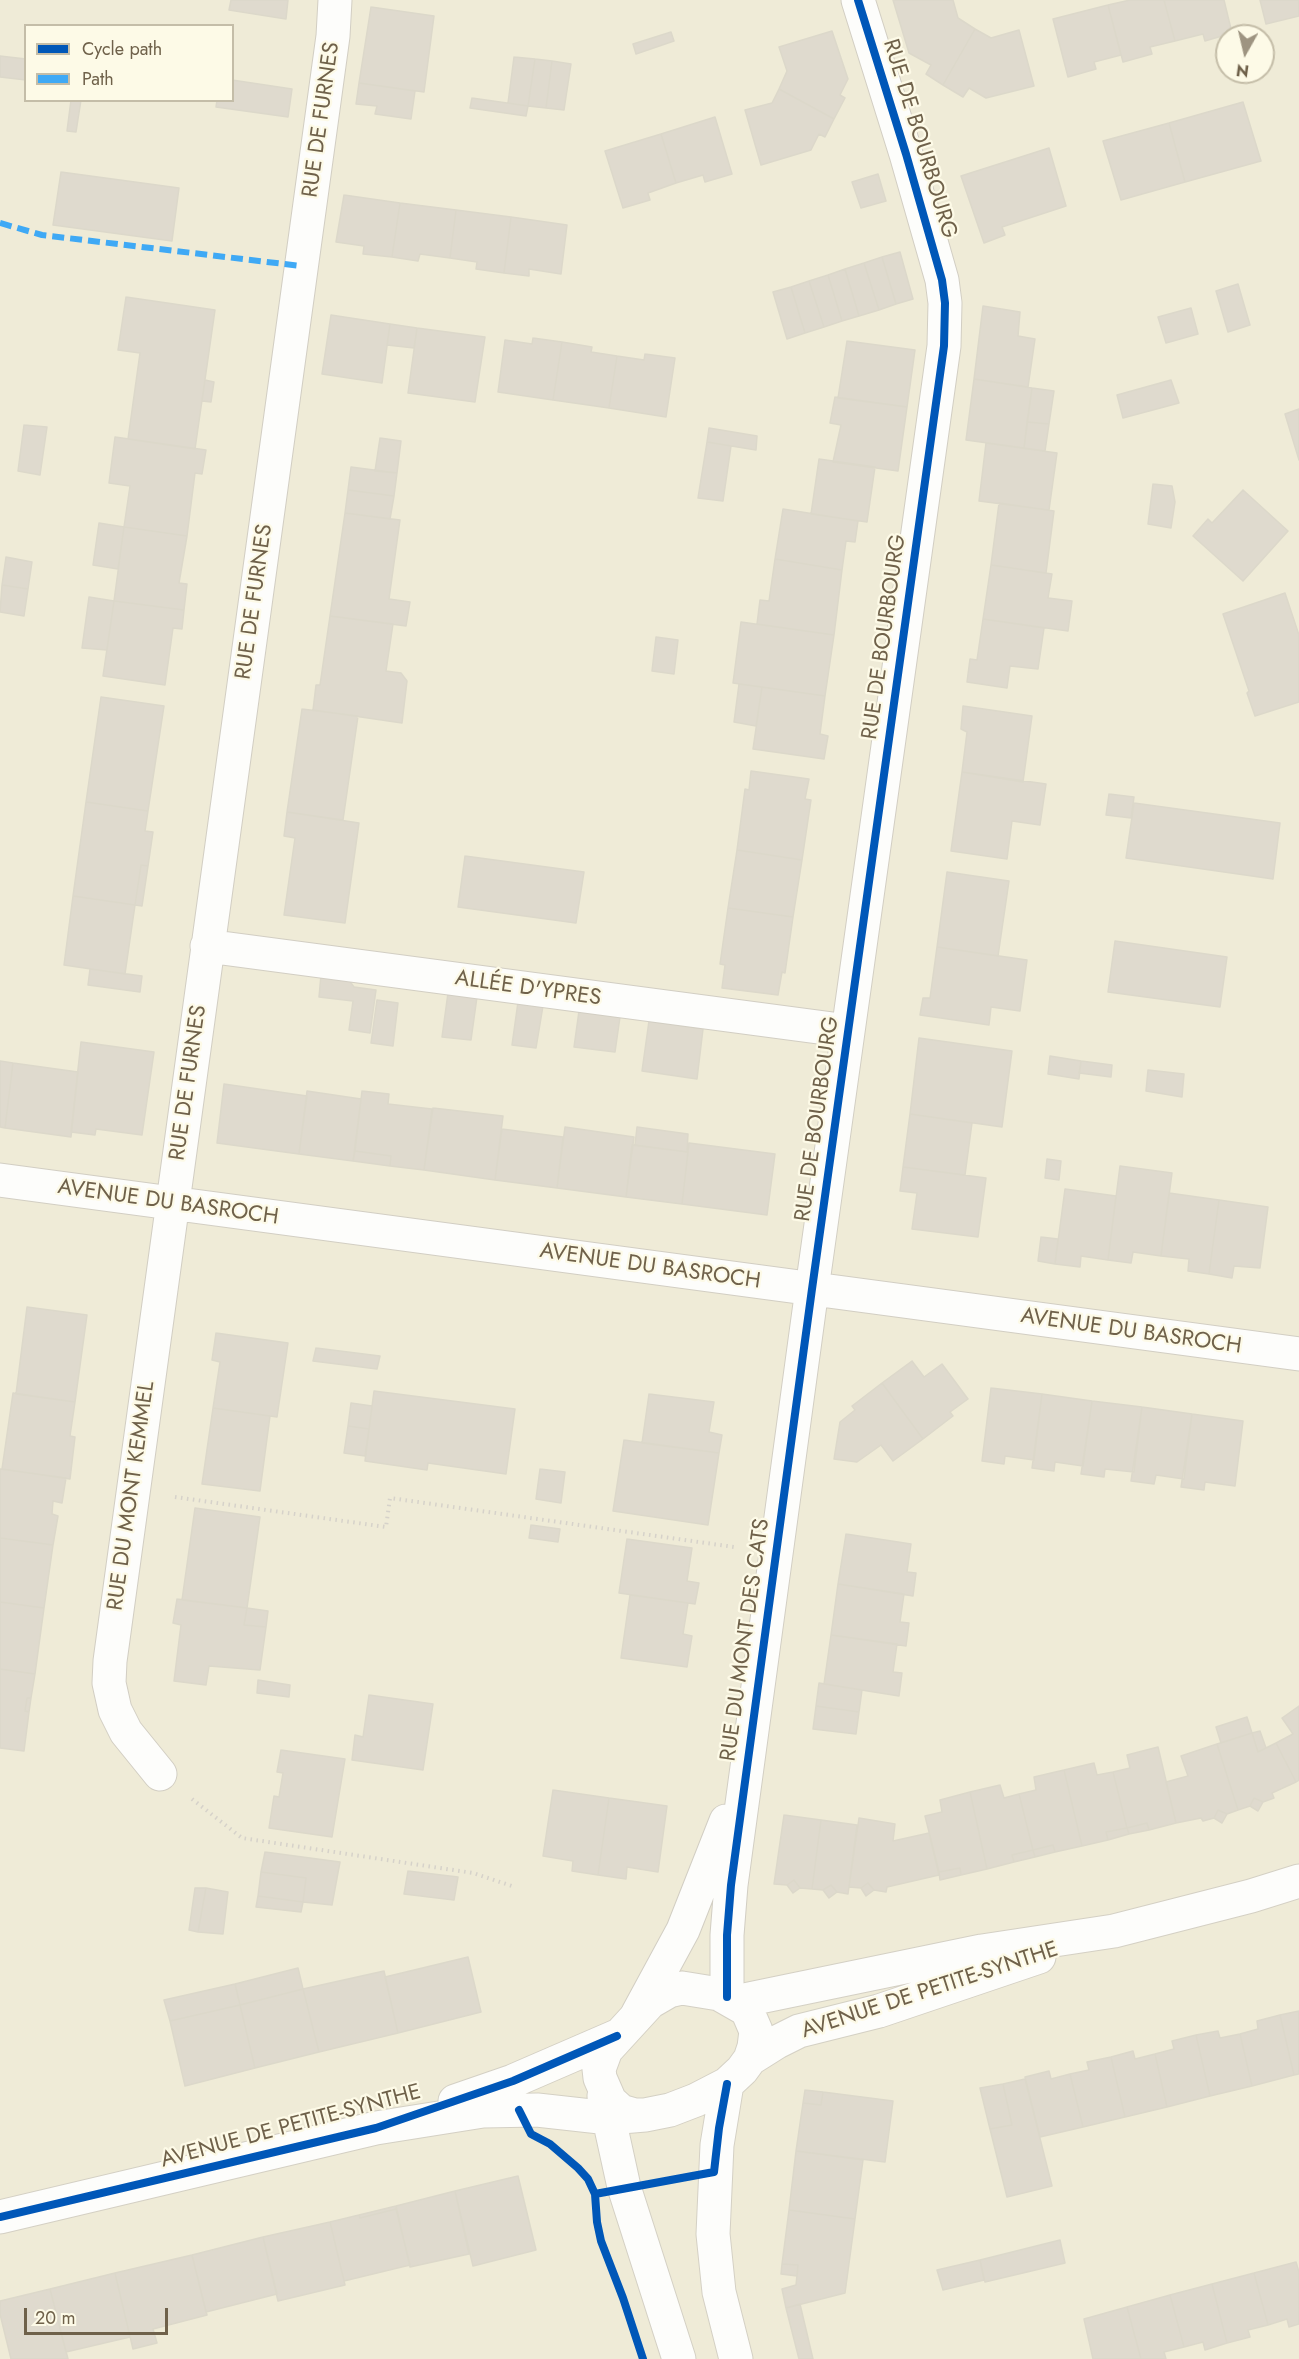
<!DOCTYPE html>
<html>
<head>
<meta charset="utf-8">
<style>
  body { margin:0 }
  #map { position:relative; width:1299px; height:2359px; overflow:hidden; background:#f4f3e7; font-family:Jost,sans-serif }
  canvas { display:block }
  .legend { position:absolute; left:24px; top:24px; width:210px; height:78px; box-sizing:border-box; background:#fdfae7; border:2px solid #c4bda8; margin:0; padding:8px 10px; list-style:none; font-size:18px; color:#6f614a }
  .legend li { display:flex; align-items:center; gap:12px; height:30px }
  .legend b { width:30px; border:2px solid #c4bda8 }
  .north { position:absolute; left:1215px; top:24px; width:60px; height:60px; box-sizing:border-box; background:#fdfae7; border:2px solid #c4bda8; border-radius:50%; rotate:188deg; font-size:16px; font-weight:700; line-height:24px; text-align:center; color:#6f614a }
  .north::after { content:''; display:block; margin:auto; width:21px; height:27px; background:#9e9481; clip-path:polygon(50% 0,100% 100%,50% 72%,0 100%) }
  .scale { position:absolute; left:24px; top:2308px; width:144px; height:27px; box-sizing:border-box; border:3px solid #6f614a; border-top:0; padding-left:8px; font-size:18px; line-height:21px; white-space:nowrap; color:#6f614a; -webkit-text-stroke:4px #fdfae7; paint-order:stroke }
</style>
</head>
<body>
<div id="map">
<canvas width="1299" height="2359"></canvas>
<ul class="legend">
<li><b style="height:8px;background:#0057b8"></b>Cycle path</li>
<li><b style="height:8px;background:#3fa9f5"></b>Path</li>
</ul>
<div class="north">N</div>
<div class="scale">20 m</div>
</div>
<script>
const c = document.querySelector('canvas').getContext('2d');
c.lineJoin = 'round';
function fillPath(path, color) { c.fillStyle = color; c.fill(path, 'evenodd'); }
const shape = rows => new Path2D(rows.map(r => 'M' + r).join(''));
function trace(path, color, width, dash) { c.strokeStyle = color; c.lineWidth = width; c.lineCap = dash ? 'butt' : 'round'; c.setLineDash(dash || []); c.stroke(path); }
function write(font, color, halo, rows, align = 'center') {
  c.font = font + ' Jost,sans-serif'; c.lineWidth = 4.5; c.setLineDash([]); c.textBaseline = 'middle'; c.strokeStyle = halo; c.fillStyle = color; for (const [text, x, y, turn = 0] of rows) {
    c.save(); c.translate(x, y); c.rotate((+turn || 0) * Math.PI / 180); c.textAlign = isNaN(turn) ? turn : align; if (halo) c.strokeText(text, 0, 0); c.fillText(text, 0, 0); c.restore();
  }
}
const residential = shape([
  [0,0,1299,0,1299,2359,0,2359],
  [26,26,232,26,232,100,26,100],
  [1227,36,1263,36,1263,72,1227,72]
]);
const building = shape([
  [231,0,288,0,286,19,229,10,231,0],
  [893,0,953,0,958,18,975,29,943,85,926,74,931,65,909,53,893,0],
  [1130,0,1164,0,1175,41,1150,47,1152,54,1123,62,1108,5,1130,0],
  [1164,0,1224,0,1232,33,1205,41,1203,34,1175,41,1164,0],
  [1260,0,1299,0,1299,16,1266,24,1260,0],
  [1108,5,1121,55,1094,62,1096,69,1068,77,1053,19,1108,5],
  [371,7,434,16,424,92,359,83,371,7],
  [975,29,991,38,1019,30,1034,86,986,98,969,88,963,97,943,85,975,29],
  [832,31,848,79,840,95,845,98,834,119,779,89,787,71,779,47,832,31],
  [671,32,674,41,636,54,633,44,671,32],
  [0,56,26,59,26,80,0,77,0,56],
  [514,57,535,59,528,106,508,103,514,57],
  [535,59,552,61,546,108,528,106,535,59],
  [552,61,571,64,564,110,546,108,552,61],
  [232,80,292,89,288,117,216,107,217,100,232,100,232,80],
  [359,83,415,91,411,119,375,114,377,106,356,104,359,83],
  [779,89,834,119,825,137,819,134,811,150,761,165,745,110,772,103,779,89],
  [472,98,528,106,526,116,470,108,472,98],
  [71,100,81,100,76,132,67,131,71,100],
  [1243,102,1261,161,1185,182,1169,123,1243,102],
  [715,117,732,174,705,182,703,175,676,183,661,134,715,117],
  [1169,123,1185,182,1121,200,1103,141,1169,123],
  [661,134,676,183,648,193,650,200,623,208,605,151,661,134],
  [1049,148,1066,206,1002,227,1005,235,984,243,961,176,1049,148],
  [61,172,179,188,172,241,53,225,61,172],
  [878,174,886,201,861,208,852,182,878,174],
  [344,195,400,203,392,257,363,254,364,246,336,242,344,195],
  [400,203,456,210,450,258,420,254,418,261,392,257,400,203],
  [456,210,511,217,504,273,476,269,477,262,450,258,456,210],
  [511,217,567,225,561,274,529,269,529,276,504,273,511,217],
  [900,252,913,299,896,304,882,257,900,252],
  [882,257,896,304,879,310,864,263,882,257],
  [864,263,879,310,859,316,845,269,864,263],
  [845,269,859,316,842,321,828,275,845,269],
  [828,275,842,321,824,327,809,281,828,275],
  [809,281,824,327,805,333,791,287,809,281],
  [1238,284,1250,325,1228,332,1216,291,1238,284],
  [791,287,805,333,787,339,773,292,791,287],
  [126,297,215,310,195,449,128,439,140,353,118,350,126,297],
  [983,306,1020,312,1018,336,1035,339,1028,387,974,379,983,306],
  [1191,308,1198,334,1166,343,1158,317,1191,308],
  [331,315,390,324,382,383,322,374,331,315],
  [390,324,417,328,414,348,387,345,390,324],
  [417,328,485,337,475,402,408,393,417,328],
  [533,338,562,342,553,400,498,392,505,340,532,344,533,338],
  [847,341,915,350,907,407,838,398,847,341],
  [562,342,592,347,591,352,617,356,609,408,553,400,562,342],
  [645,354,675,358,666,417,609,408,617,356,644,360,645,354],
  [974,379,1032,388,1024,448,966,440,974,379],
  [205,380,214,382,211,402,202,401,205,380],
  [1171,380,1179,403,1123,418,1117,395,1171,380],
  [1032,388,1054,391,1049,424,1027,422,1032,388],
  [835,397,907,407,898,471,833,462,841,425,830,423,835,397],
  [1299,409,1299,460,1285,414,1299,409],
  [1027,422,1049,424,1045,451,1024,448,1027,422],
  [24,425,47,427,40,475,18,471,24,425],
  [709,428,757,436,756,450,707,442,709,428],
  [115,437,206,450,202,474,195,473,187,536,124,527,130,486,109,483,115,437],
  [380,438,401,441,397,473,375,471,380,438],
  [707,442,731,446,723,501,698,498,707,442],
  [986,443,1057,453,1049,510,979,501,986,443],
  [819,459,875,467,867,522,811,514,819,459],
  [351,467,397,473,394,496,348,490,351,467],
  [1153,484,1172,486,1175,502,1171,528,1148,524,1153,484],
  [348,490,394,496,390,519,345,513,348,490],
  [1243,490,1288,531,1243,581,1193,536,1208,519,1212,523,1243,490],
  [999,503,1054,511,1046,573,991,565,999,503],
  [783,509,858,521,855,542,846,541,842,570,775,559,783,509],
  [345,513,400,520,389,599,410,602,406,626,330,616,345,513],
  [99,523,124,527,118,569,93,565,99,523],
  [124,527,187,536,179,583,187,584,184,610,114,601,124,527],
  [6,557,32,562,28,589,2,585,6,557],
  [775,559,842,570,834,635,757,624,760,600,769,601,775,559],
  [991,565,1052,574,1048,598,1072,601,1068,631,983,619,991,565],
  [2,585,28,589,24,616,0,612,2,585],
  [1285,593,1299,635,1299,702,1255,716,1247,693,1249,691,1223,614,1285,593],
  [89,597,114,601,107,650,82,648,89,597],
  [114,601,184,610,182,629,173,628,165,685,103,676,114,601],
  [330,616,393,624,386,671,401,673,407,681,402,723,313,710,316,685,320,685,330,616],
  [983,619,1044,628,1038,669,1010,666,1007,688,967,682,970,659,977,660,983,619],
  [741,622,834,635,825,696,733,683,741,622],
  [656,637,678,640,674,674,652,671,656,637],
  [739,684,762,687,756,726,734,722,739,684],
  [762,687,825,696,820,734,828,736,824,759,753,749,762,687],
  [101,697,164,706,148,811,86,802,101,697],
  [963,706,1032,716,1023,782,962,772,967,732,961,729,963,706],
  [302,709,358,716,343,820,287,812,302,709],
  [751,771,809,779,805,799,811,800,802,860,737,850,745,789,749,790,751,771],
  [962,772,1046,784,1040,825,1012,821,1007,859,951,851,962,772],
  [1109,794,1134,797,1131,818,1106,815,1109,794],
  [86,802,148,811,145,831,153,832,148,866,141,865,135,905,73,896,86,802],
  [1134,803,1280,823,1273,879,1126,858,1134,803],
  [287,812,359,823,345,923,284,915,295,838,284,836,287,812],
  [737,850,802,860,793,917,728,908,737,850],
  [465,856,584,872,576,923,458,907,465,856],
  [141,865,148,866,142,906,135,905,141,865],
  [947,872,1009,881,998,956,937,947,947,872],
  [73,896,135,905,125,974,64,965,73,896],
  [728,908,793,917,785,973,782,972,778,995,722,988,725,965,720,964,728,908],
  [1115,941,1227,957,1220,1007,1108,992,1115,941],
  [937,947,1027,960,1020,1011,991,1007,989,1025,920,1015,923,998,930,998,937,947],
  [90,969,142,976,140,992,88,985,90,969],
  [321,975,348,979,354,987,376,990,370,1033,349,1030,353,1001,319,997,321,975],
  [448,993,477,997,471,1040,442,1037,448,993],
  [377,1000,398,1003,393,1046,371,1043,377,1000],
  [518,1002,543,1006,536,1048,512,1045,518,1002],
  [579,1011,620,1017,615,1052,574,1047,579,1011],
  [649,1021,703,1029,697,1079,642,1071,649,1021],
  [919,1038,1012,1051,1002,1127,910,1114,919,1038],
  [81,1042,154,1052,142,1135,96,1129,95,1135,71,1132,81,1042],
  [1050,1056,1081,1061,1079,1079,1048,1074,1050,1056],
  [0,1061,13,1063,5,1128,0,1127,0,1061],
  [1081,1061,1112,1065,1111,1077,1079,1073,1081,1061],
  [13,1063,78,1072,71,1137,5,1128,13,1063],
  [1148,1070,1184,1074,1182,1097,1146,1091,1148,1070],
  [224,1084,307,1096,299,1154,217,1143,224,1084],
  [307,1091,361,1099,353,1161,299,1154,307,1091],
  [362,1091,389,1094,388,1104,432,1109,424,1170,390,1166,391,1156,355,1151,362,1091],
  [433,1108,503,1116,495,1180,424,1170,433,1108],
  [910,1114,972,1123,965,1175,903,1167,910,1114],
  [565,1127,634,1137,626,1197,557,1188,565,1127],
  [637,1127,688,1134,687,1152,635,1145,637,1127],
  [502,1129,563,1137,557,1188,495,1180,502,1129],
  [689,1143,775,1154,767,1215,682,1204,689,1143],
  [632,1145,688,1152,682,1204,626,1197,632,1145],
  [355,1151,391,1156,390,1166,353,1161,355,1151],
  [1047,1159,1061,1161,1059,1180,1045,1178,1047,1159],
  [1120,1166,1172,1173,1161,1256,1133,1252,1131,1263,1108,1260,1120,1166],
  [903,1167,986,1178,978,1237,912,1229,917,1193,900,1191,903,1167],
  [1065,1189,1116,1196,1108,1260,1081,1256,1080,1267,1055,1264,1065,1189],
  [1169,1193,1219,1200,1209,1274,1188,1271,1189,1259,1161,1256,1169,1193],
  [1219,1200,1268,1207,1260,1268,1234,1266,1232,1278,1209,1274,1219,1200],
  [1041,1237,1058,1239,1055,1264,1038,1261,1041,1237],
  [27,1307,87,1315,75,1402,16,1394,27,1307],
  [216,1333,288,1343,277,1417,213,1408,220,1362,212,1360,216,1333],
  [316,1348,380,1356,377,1369,313,1361,316,1348],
  [912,1361,924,1377,942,1364,968,1399,950,1412,953,1416,923,1439,882,1383,912,1361],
  [882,1383,923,1439,893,1461,881,1445,857,1462,834,1459,840,1422,855,1410,852,1406,882,1383],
  [991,1388,1042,1394,1034,1460,1005,1456,1004,1464,982,1461,991,1388],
  [374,1391,515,1409,506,1474,428,1463,427,1470,365,1461,374,1391],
  [13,1393,75,1402,70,1436,75,1437,70,1479,2,1469,13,1393],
  [649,1394,714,1402,709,1432,722,1435,719,1453,642,1443,649,1394],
  [1042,1394,1092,1401,1083,1466,1055,1462,1054,1471,1032,1468,1042,1394],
  [1092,1401,1142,1407,1134,1472,1105,1469,1104,1477,1081,1474,1092,1401],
  [351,1403,372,1406,369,1429,348,1426,351,1403],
  [1142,1407,1192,1414,1184,1479,1156,1475,1154,1484,1131,1481,1142,1407],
  [213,1408,270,1416,260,1491,202,1484,213,1408],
  [1192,1414,1243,1421,1235,1486,1205,1482,1204,1490,1181,1487,1192,1414],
  [348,1426,369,1429,365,1456,344,1453,348,1426],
  [624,1440,719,1453,708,1525,613,1511,624,1440],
  [0,1469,66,1478,62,1503,53,1501,52,1514,58,1516,53,1545,0,1538,0,1469],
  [540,1469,565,1472,561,1503,536,1499,540,1469],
  [195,1508,260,1517,247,1608,182,1600,195,1508],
  [531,1525,560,1529,558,1542,529,1538,531,1525],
  [846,1534,911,1544,907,1572,916,1573,913,1596,838,1584,846,1534],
  [0,1538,53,1545,44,1608,0,1602,0,1538],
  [627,1539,692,1548,687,1581,699,1583,695,1604,619,1593,627,1539],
  [838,1584,904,1594,900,1622,909,1623,906,1646,831,1635,838,1584],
  [630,1595,688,1603,683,1634,692,1636,687,1667,621,1658,630,1595],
  [177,1599,247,1608,244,1625,266,1627,260,1670,209,1666,206,1685,174,1681,181,1625,173,1623,177,1599],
  [0,1602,44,1608,35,1674,0,1669,0,1602],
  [247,1608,268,1611,266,1627,244,1625,247,1608],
  [831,1635,897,1644,893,1672,902,1673,899,1696,824,1684,831,1635],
  [0,1669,35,1674,31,1698,27,1698,25,1711,29,1712,24,1751,0,1748,0,1669],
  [258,1680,290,1685,289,1697,257,1693,258,1680],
  [819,1683,862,1690,859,1712,816,1706,819,1683],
  [369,1695,433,1704,423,1770,352,1760,355,1735,363,1737,369,1695],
  [27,1698,31,1698,29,1712,25,1711,27,1698],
  [816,1706,859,1712,856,1734,813,1729,816,1706],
  [1299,1706,1299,1780,1296,1782,1276,1743,1293,1734,1282,1718,1299,1706],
  [1247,1717,1252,1733,1221,1743,1216,1727,1247,1717],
  [1260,1731,1266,1748,1258,1752,1252,1733,1260,1731],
  [1252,1733,1258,1752,1276,1743,1296,1782,1272,1793,1274,1798,1263,1802,1254,1798,1250,1806,1238,1810,1217,1744,1252,1733],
  [1217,1744,1238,1810,1227,1814,1218,1810,1214,1818,1203,1821,1201,1818,1176,1823,1166,1782,1188,1776,1181,1756,1217,1744],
  [1158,1747,1176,1823,1149,1830,1147,1823,1127,1828,1113,1772,1130,1768,1127,1755,1158,1747],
  [281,1750,345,1759,332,1837,269,1828,274,1796,279,1797,283,1773,277,1772,281,1750],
  [1094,1763,1097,1775,1113,1772,1127,1828,1106,1832,1108,1840,1082,1846,1064,1770,1094,1763],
  [1064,1770,1082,1846,1055,1852,1053,1845,1033,1850,1019,1794,1036,1790,1034,1777,1064,1770],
  [1000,1785,1004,1798,1019,1794,1033,1850,1012,1855,1014,1862,987,1869,970,1792,1000,1785],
  [553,1790,609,1798,598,1875,572,1871,573,1861,543,1856,553,1790],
  [970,1792,987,1869,961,1875,960,1868,939,1872,925,1816,942,1812,940,1800,970,1792],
  [609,1798,667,1806,658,1872,627,1867,626,1879,598,1875,609,1798],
  [1254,1798,1263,1802,1258,1811,1250,1806,1254,1798],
  [1218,1810,1227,1814,1222,1823,1214,1818,1218,1810],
  [784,1815,821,1820,812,1889,800,1888,794,1880,787,1885,774,1884,784,1815],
  [859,1818,895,1824,893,1841,929,1833,939,1875,887,1887,886,1892,874,1890,868,1883,861,1888,849,1887,859,1818],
  [821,1820,857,1825,848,1894,837,1892,831,1885,823,1890,812,1889,821,1820],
  [1147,1823,1149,1830,1129,1834,1127,1828,1147,1823],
  [1127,1828,1129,1834,1108,1840,1106,1832,1127,1828],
  [1053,1845,1055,1852,1035,1857,1033,1850,1053,1845],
  [1033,1850,1035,1857,1014,1862,1012,1855,1033,1850],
  [265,1852,340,1862,332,1905,303,1902,306,1878,261,1872,265,1852],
  [960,1868,961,1875,940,1880,939,1872,960,1868],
  [408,1871,458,1877,454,1900,404,1894,408,1871],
  [261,1872,306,1878,303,1902,258,1896,261,1872],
  [794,1880,800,1888,793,1893,787,1885,794,1880],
  [868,1883,874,1890,866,1896,861,1888,868,1883],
  [831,1885,837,1892,829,1898,823,1890,831,1885],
  [195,1888,206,1888,198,1932,189,1930,195,1888],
  [206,1888,228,1892,223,1934,198,1932,206,1888],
  [258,1896,303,1902,301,1912,256,1907,258,1896],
  [468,1957,481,2012,398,2033,385,1977,468,1957],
  [298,1968,303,1989,240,2005,235,1984,298,1968],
  [384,1971,398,2033,319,2052,303,1989,384,1971],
  [235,1984,240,2005,170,2021,164,2000,235,1984],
  [303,1989,319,2052,255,2068,240,2005,303,1989],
  [240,2005,255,2068,185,2086,170,2021,240,2005],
  [1299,2011,1299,2074,1294,2075,1280,2015,1299,2011],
  [1280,2015,1294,2075,1252,2086,1240,2034,1258,2029,1257,2021,1280,2015],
  [1218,2031,1220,2038,1240,2034,1252,2086,1210,2096,1196,2035,1218,2031],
  [1196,2035,1210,2096,1167,2107,1155,2054,1174,2049,1172,2041,1196,2035],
  [1133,2051,1135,2059,1155,2054,1167,2107,1125,2117,1111,2057,1133,2051],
  [1111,2057,1125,2117,1083,2127,1070,2074,1089,2070,1087,2062,1111,2057],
  [1049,2071,1051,2079,1070,2074,1083,2127,1040,2137,1025,2077,1049,2071],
  [1025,2079,1052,2186,1007,2197,990,2129,1012,2125,1003,2084,1025,2079],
  [1003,2084,1012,2125,990,2129,980,2088,1003,2084],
  [805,2090,823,2092,821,2105,803,2103,805,2090],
  [823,2092,893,2101,885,2162,796,2151,803,2103,821,2105,823,2092],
  [796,2151,863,2160,855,2219,789,2210,796,2151],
  [518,2176,536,2250,473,2266,455,2191,518,2176],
  [455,2191,469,2254,410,2267,396,2206,455,2191],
  [396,2206,396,2209,360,2218,359,2215,396,2206],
  [396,2209,410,2265,344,2281,330,2222,359,2215,360,2218,396,2209],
  [789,2210,855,2219,845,2293,786,2308,782,2289,796,2285,798,2265,782,2264,789,2210],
  [330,2222,345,2285,278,2301,263,2237,330,2222],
  [263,2237,277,2294,206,2312,192,2255,263,2237],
  [1060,2240,1065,2263,985,2282,980,2260,1060,2240],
  [192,2255,207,2315,153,2329,157,2343,133,2349,115,2273,192,2255],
  [980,2260,984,2280,943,2290,937,2270,980,2260],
  [1296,2262,1299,2272,1299,2324,1289,2327,1287,2319,1268,2325,1254,2273,1296,2262],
  [782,2264,798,2265,797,2276,781,2274,782,2264],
  [115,2273,130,2337,66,2352,50,2289,115,2273],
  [1254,2273,1268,2325,1248,2330,1250,2337,1227,2343,1212,2284,1254,2273],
  [1212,2284,1227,2343,1205,2350,1203,2342,1184,2347,1170,2295,1212,2284],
  [50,2289,68,2359,11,2359,0,2314,0,2301,50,2289],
  [1170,2295,1184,2347,1164,2352,1166,2359,1141,2359,1127,2307,1170,2295],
  [800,2304,813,2359,799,2359,786,2308,800,2304],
  [1127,2307,1141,2359,1093,2359,1084,2319,1127,2307]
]);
const path = shape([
  [175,1497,386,1527,390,1498,734,1547],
  [192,1799,242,1838,473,1873,515,1887]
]);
const street = shape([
  [207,946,848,1031],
  [0,1180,1299,1354],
  [160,1774,126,1732,115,1710,109,1683,110,1661,333,36,335,0],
  [727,1997,727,1935,731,1885,812,1289,944,346,945,303,942,280,906,154,858,0],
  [638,2013,683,1930,726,1821]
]);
const secondary = shape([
  [682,1988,719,1994,747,2010,756,2031,754,2047,750,2059,742,2070,727,2084,696,2100,670,2110,645,2115,635,2115,621,2111,610,2101,600,2078,599,2069,606,2050,650,2002,669,1991,682,1988],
  [735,2002,982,1951,1114,1931,1251,1896,1299,1881],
  [750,2059,777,2042,799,2031,879,2011,1039,1957],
  [727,2084,717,2145,713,2234,719,2292,736,2359],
  [604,2096,624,2187,679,2359],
  [455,2101,513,2081,617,2036],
  [0,2217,376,2128,483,2111,537,2110,609,2118,645,2115]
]);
const quiet = shape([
  [0,223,42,235,301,266]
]);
const cycleway = shape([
  [727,1997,727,1935,731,1885,812,1289,944,346,945,303,942,280,906,154,858,0],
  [519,2110,531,2134,550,2144,578,2168,588,2179,595,2194],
  [0,2217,376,2128,513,2081,617,2036],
  [643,2359,623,2298,601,2241,597,2222,595,2194,714,2172,719,2128,727,2084]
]);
const streetNames = [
  ["RUE DE FURNES",322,120,-82],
  ["RUE DE BOURBOURG",919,139,73],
  ["RUE DE FURNES",255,602,-82],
  ["RUE DE BOURBOURG",885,637,-82],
  ["ALLÉE D'YPRES",528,989,8],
  ["RUE DE FURNES",189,1083,-82],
  ["RUE DE BOURBOURG",818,1119,-82],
  ["AVENUE DU BASROCH",168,1203,8],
  ["AVENUE DU BASROCH",650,1267,8],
  ["AVENUE DU BASROCH",1131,1332,8],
  ["RUE DU MONT KEMMEL",132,1496,-82],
  ["RUE DU MONT DES CATS",746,1640,-82],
  ["AVENUE DE PETITE-SYNTHE",930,1991,-18],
  ["AVENUE DE PETITE-SYNTHE",291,2127,-15]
];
fillPath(residential, '#efebd7');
fillPath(building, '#dfdace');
trace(building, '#dcd8ca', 1.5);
trace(street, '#d2cec3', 35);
trace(secondary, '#d4d0c4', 35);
trace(path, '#d6d2ca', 4, [1.5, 4.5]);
trace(street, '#fdfdfb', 33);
trace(secondary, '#fdfdfb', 33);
trace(quiet, '#3fa9f5', 6, [12, 6]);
trace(cycleway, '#0057b8', 8);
write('22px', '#6f614a', '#fdfae7', streetNames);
</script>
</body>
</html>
